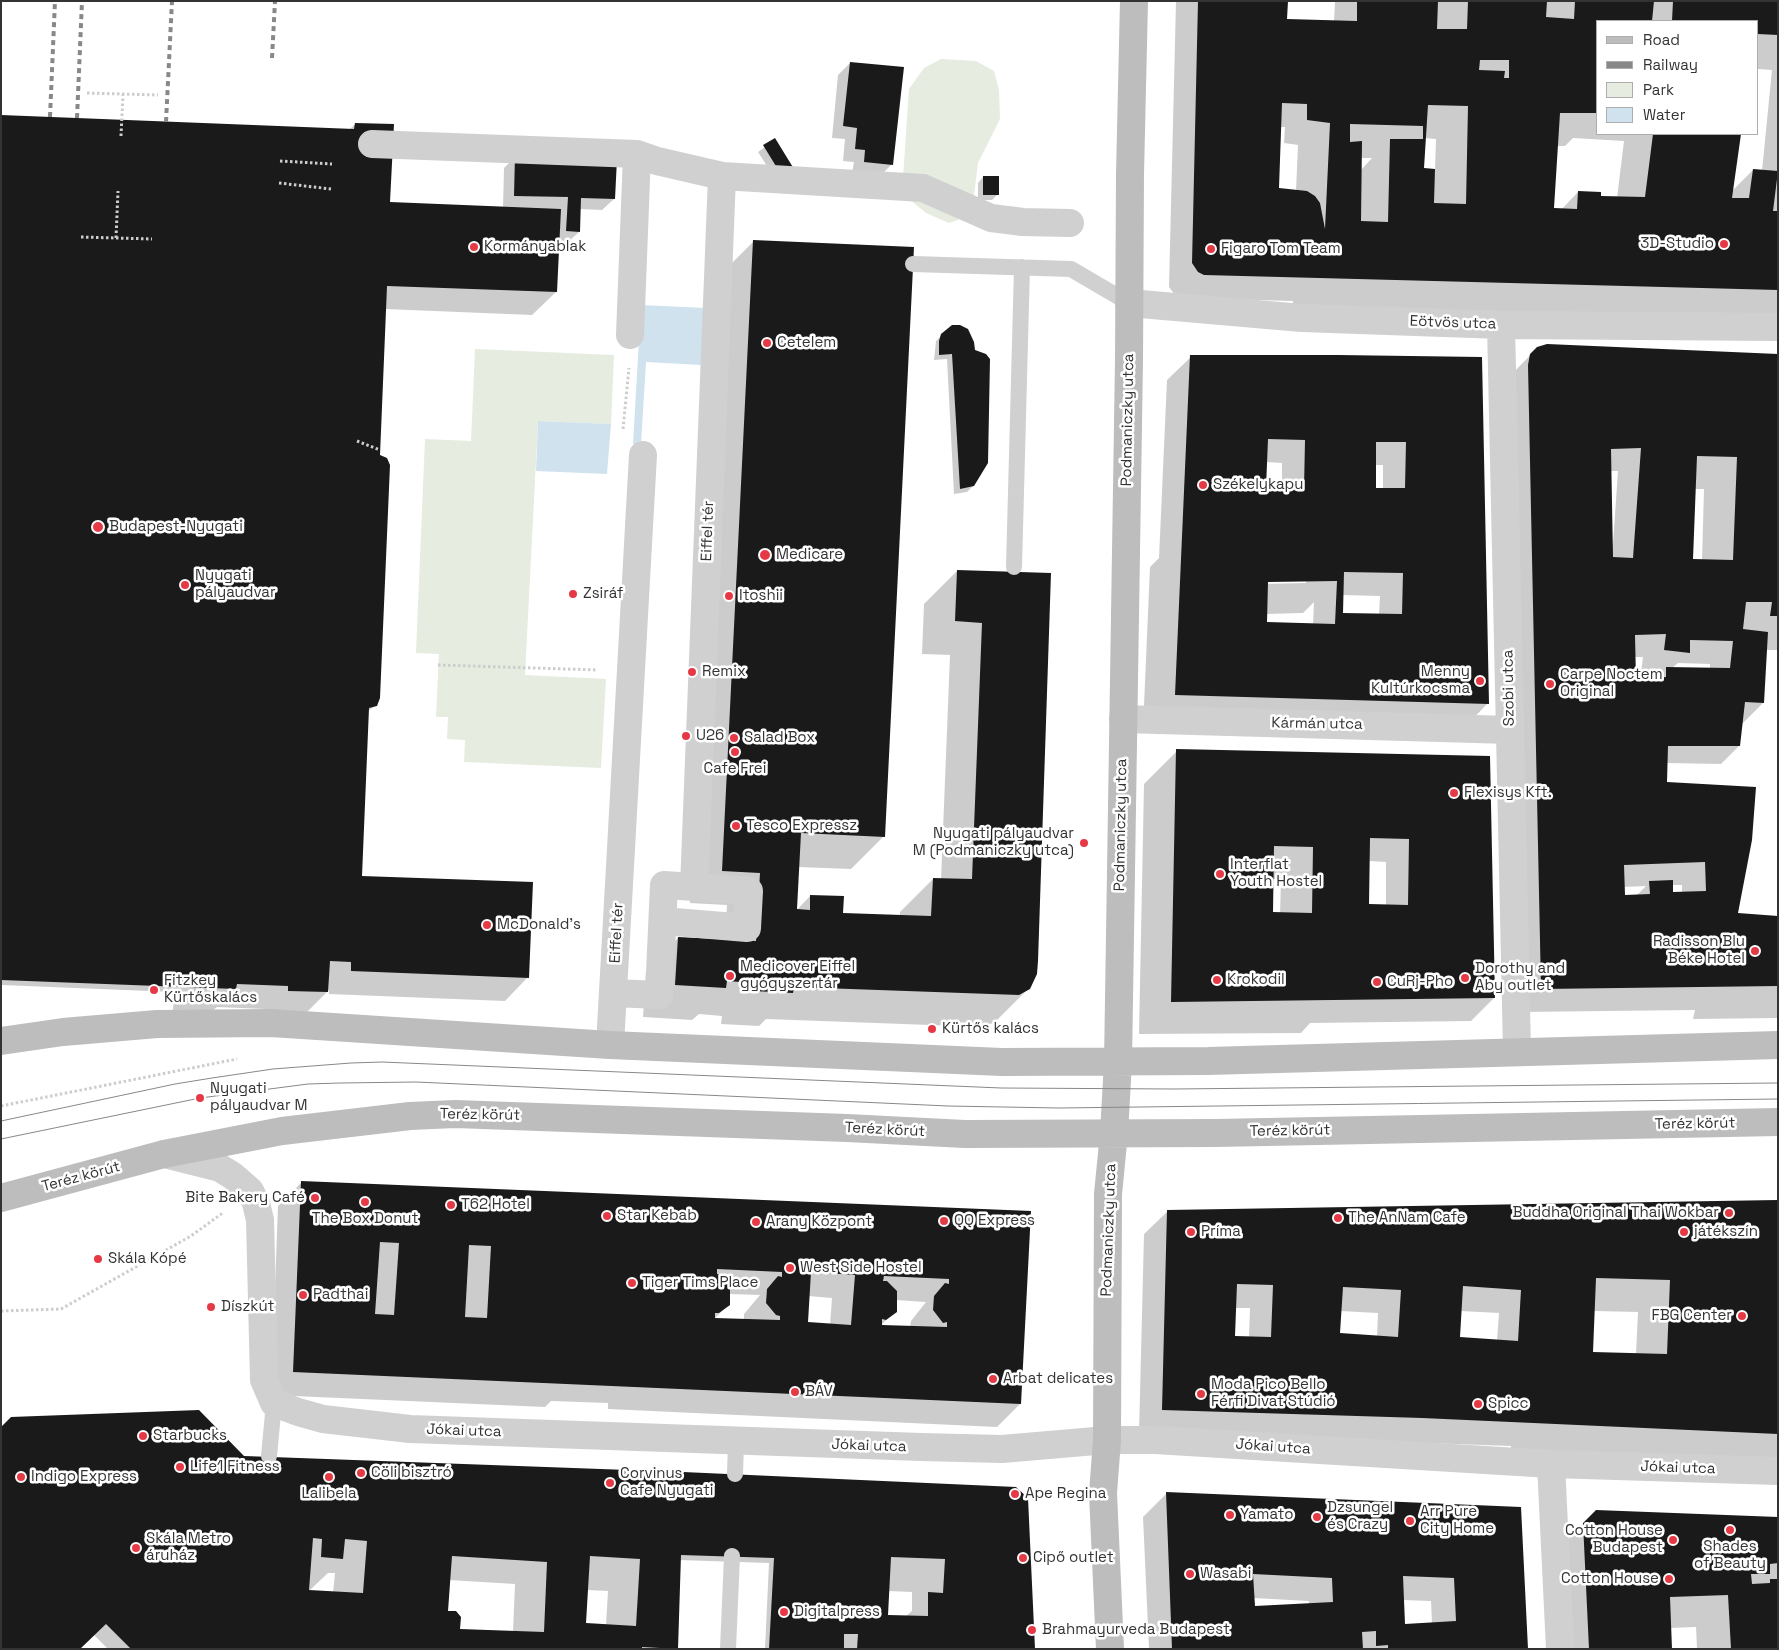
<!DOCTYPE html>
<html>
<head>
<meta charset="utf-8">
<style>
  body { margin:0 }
  #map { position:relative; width:1779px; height:1650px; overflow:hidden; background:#fff; font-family:"Space Grotesk",sans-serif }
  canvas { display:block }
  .frame { position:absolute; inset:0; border:2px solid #333; pointer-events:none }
  .legend { position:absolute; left:1596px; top:20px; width:162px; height:115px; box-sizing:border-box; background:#fff; border:1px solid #adadad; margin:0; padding:6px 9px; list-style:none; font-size:15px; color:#333 }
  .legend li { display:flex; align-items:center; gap:10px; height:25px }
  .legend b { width:25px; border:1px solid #adadad }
</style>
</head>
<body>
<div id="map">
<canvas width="1779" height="1650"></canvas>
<div class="frame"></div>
<ul class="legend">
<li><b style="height:6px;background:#bdbdbd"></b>Road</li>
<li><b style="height:6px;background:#888"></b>Railway</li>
<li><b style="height:14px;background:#e6ecdf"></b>Park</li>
<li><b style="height:14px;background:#cfe2ee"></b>Water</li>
</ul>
</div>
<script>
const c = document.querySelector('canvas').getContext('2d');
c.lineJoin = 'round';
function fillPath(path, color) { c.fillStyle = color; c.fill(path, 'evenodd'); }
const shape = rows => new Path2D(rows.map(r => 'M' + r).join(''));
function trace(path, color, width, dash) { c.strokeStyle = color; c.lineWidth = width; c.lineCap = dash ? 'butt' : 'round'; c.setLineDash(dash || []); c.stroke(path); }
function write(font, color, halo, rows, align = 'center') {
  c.font = font + ' "Space Grotesk",sans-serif'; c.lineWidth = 5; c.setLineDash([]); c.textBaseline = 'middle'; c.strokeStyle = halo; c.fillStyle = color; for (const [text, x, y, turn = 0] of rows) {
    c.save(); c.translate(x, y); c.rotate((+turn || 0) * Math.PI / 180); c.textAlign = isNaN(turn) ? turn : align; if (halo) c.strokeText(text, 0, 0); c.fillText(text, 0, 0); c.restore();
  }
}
const green = shape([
  [941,59,976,61,994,71,999,90,1000,119,978,163,974,195,958,220,949,223,926,213,902,193,909,89,924,68],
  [475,349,614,355,611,424,538,421,525,675,606,679,601,768,464,762,465,740,447,739,448,717,436,717,439,654,416,653,425,439,471,441]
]);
const water = shape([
  [641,305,705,308,701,365,646,362,641,444,633,444],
  [538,421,611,424,607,474,536,471]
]);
const shadow = shape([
  [1176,1,1286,1,1286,20,1334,22,1335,1,1778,1,1778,324,1293,311,1293,301,1181,298,1175,295,1169,287],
  [1598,21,1758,21,1758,69,1772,70,1762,171,1753,170,1732,191,1739,134,1598,134],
  [1280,127,1285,127,1284,143,1298,145,1296,191,1277,189],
  [1424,138,1436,139,1435,170,1422,170],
  [1573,138,1624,141,1617,198,1599,198,1578,192,1561,210,1552,210,1557,146,1565,146],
  [1361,158,1372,158,1361,170],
  [850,63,892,164,880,176,852,173,854,162,843,161,845,139,832,138,838,75],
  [1,116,349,130,355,124,387,204,503,208,504,168,516,156,614,199,602,210,580,209,579,232,567,243,558,243,556,292,532,315,385,309,379,456,376,705,367,712,359,877,528,977,505,1001,329,994,329,990,304,1015,265,1013,265,1009,217,1007,212,1011,173,1010,174,992,1,985],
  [775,140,776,180,758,152],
  [983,177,998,194,992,200,978,200,978,183],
  [754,241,884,836,851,869,798,867,796,911,810,896,841,914,900,916,900,912,933,879,941,880,950,655,922,654,924,604,957,571,1049,574,1029,988,996,1021,985,1027,766,1019,759,1026,721,1024,722,1016,699,1014,692,1020,643,1017,646,971,678,938,725,941,727,905,690,903,721,274],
  [942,335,973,342,973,486,967,492,954,494,947,359,934,360,936,341],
  [1537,348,1778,355,1778,650,1766,650,1763,703,1741,725,1739,746,1721,764,1666,763,1666,784,1737,914,1778,917,1778,1018,1693,1019,1695,1010,1519,1012,1514,372],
  [1610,471,1618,471,1613,544,1611,544],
  [1694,489,1704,489,1702,560,1692,560],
  [1634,657,1643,657,1641,673,1660,675,1656,679,1635,681],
  [1678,663,1710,664,1710,669,1672,668],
  [1672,885,1682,885,1682,893,1672,893],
  [1646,886,1636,896,1624,896,1623,887],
  [1191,357,1481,358,1488,703,1465,727,1143,728,1150,567,1159,558,1167,380],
  [1265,462,1282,463,1282,490,1264,489],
  [1375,465,1383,465,1383,489,1374,489],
  [1306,580,1306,583,1261,584,1261,581],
  [1342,595,1380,596,1379,615,1342,614],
  [1314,602,1313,624,1266,623,1266,614,1303,613],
  [1177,751,1489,758,1494,998,1471,1021,1310,1023,1301,1033,1139,1034,1144,784],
  [1369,861,1386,862,1386,906,1368,906],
  [1272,879,1281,879,1280,914,1272,913],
  [302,1182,1030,1213,1020,1404,997,1427,608,1409,608,1403,551,1401,545,1407,271,1395,278,1206],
  [729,1294,760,1295,744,1314,744,1320,714,1319,728,1305],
  [808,1296,832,1298,830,1325,806,1323],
  [896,1300,926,1302,911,1321,910,1327,880,1326,896,1311],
  [1778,1201,1778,1469,1510,1456,1511,1446,1139,1433,1144,1234,1168,1211],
  [1235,1308,1250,1308,1249,1337,1234,1337],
  [1340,1311,1378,1313,1377,1337,1339,1335],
  [1460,1311,1499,1313,1497,1341,1458,1338],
  [1594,1311,1638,1312,1636,1354,1592,1353],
  [243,1457,1015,1488,1034,1649,765,1649,769,1563,679,1560,676,1649,108,1649,94,1635],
  [328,1573,335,1573,333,1593,309,1591],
  [449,1580,515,1584,513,1632,459,1631,447,1612],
  [587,1590,608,1591,606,1625,585,1624],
  [888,1591,912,1592,912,1611,906,1616,886,1616],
  [1166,1494,1519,1508,1526,1649,1149,1649,1143,1517],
  [1253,1598,1309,1601,1309,1605,1254,1607],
  [1402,1600,1431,1601,1432,1624,1403,1625],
  [1596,1511,1778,1518,1778,1649,1697,1649,1696,1627,1670,1628,1671,1649,1555,1649,1563,1544]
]);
const building = shape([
  [1198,1,1288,1,1287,19,1357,21,1357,1,1438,1,1437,29,1467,29,1468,1,1547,1,1546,17,1574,19,1575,1,1654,1,1652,21,1598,21,1598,113,1560,113,1554,208,1577,209,1578,191,1601,192,1601,196,1645,197,1653,134,1741,134,1732,198,1749,198,1753,169,1778,171,1773,211,1778,211,1778,290,1204,275,1198,272,1192,263],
  [1480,60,1509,60,1509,78,1504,78,1505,71,1479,70],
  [1282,103,1307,104,1307,120,1330,123,1325,229,1320,203,1315,196,1307,191,1279,188],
  [1428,105,1468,106,1466,204,1434,203,1435,169,1424,168],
  [1350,124,1423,126,1423,139,1390,139,1388,222,1361,221,1362,141,1350,142],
  [1673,1,1778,1,1778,35,1758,34,1758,21,1672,21],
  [850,62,904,67,893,165,864,162,865,150,855,149,857,128,843,126],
  [1,115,354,129,355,123,394,124,390,202,561,209,557,292,387,286,380,455,387,458,390,465,380,698,377,706,369,708,362,876,533,882,529,978,351,971,351,962,330,961,328,992,288,991,288,986,237,984,236,989,1,980],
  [775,138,794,169,782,176,763,145],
  [515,155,617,159,615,199,581,198,580,232,566,231,568,197,514,196],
  [983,176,999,176,999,195,983,195],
  [753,240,914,247,885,837,801,833,797,909,810,910,810,895,844,896,843,913,931,916,933,878,972,879,982,623,955,621,957,570,1051,573,1038,961,1037,974,1030,989,1019,995,794,987,793,993,753,991,754,983,727,981,726,988,675,985,678,937,756,941,760,873,722,871],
  [952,325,960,325,968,329,974,342,975,350,986,354,990,359,988,463,974,486,960,489,952,354,939,355,939,341,941,334],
  [1547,344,1778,354,1778,616,1770,616,1772,602,1746,602,1743,629,1768,632,1764,703,1745,702,1740,746,1668,746,1667,782,1756,787,1752,840,1738,913,1778,916,1778,986,1541,989,1528,365,1530,354,1537,347],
  [1641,448,1633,558,1613,557,1611,449],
  [1697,456,1737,457,1733,560,1693,559],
  [1666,634,1664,650,1690,653,1690,640,1733,641,1730,668,1666,667,1666,677,1636,680,1635,635],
  [1705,862,1706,891,1673,892,1673,880,1649,881,1650,894,1625,895,1624,865],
  [1190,355,1338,355,1482,357,1489,704,1175,695],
  [1268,439,1305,440,1304,489,1266,488],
  [1376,442,1406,442,1405,488,1376,488],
  [1344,572,1403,573,1402,614,1343,613],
  [1337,581,1335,624,1267,622,1268,582],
  [1176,749,1490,756,1495,998,1171,1002],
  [1370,838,1409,839,1408,905,1369,904],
  [1274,846,1313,847,1312,913,1273,912],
  [301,1181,1031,1211,1021,1404,293,1372],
  [380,1242,399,1243,394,1315,375,1314],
  [469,1245,491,1246,487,1318,465,1317],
  [717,1269,782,1272,782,1277,778,1276,767,1289,766,1303,776,1315,780,1316,780,1320,715,1318,715,1313,719,1313,730,1305,730,1284,721,1275,717,1274],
  [811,1272,855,1275,851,1325,808,1322],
  [884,1276,949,1279,949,1284,945,1283,934,1296,933,1310,943,1323,947,1322,947,1327,882,1325,882,1319,886,1320,897,1312,897,1291,887,1281,883,1281],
  [1778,1200,1778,1434,1422,1418,1162,1410,1167,1210],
  [1596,1278,1670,1280,1667,1354,1593,1352],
  [1237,1284,1273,1285,1271,1337,1235,1336],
  [1463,1286,1521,1290,1518,1341,1460,1337],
  [1343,1287,1401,1290,1398,1337,1340,1333],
  [199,1410,244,1456,683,1472,1016,1487,1028,1498,1035,1649,857,1649,858,1634,844,1634,844,1649,769,1649,774,1558,681,1555,678,1649,642,1647,642,1649,131,1649,106,1624,80,1649,1,1649,1,1427,11,1417],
  [313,1538,322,1539,321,1557,343,1559,345,1539,367,1541,363,1593,309,1590],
  [452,1556,547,1562,544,1632,460,1629,461,1617,456,1611,448,1611],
  [590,1556,640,1559,636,1626,586,1623],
  [891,1557,945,1559,943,1593,928,1592,928,1616,888,1615],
  [1166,1492,1521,1507,1528,1649,1388,1649,1388,1645,1376,1646,1376,1631,1362,1632,1363,1649,1172,1649],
  [1253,1574,1332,1578,1333,1602,1255,1606],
  [1403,1576,1454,1578,1456,1621,1405,1624],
  [1596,1510,1778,1517,1778,1563,1770,1564,1770,1574,1751,1574,1752,1584,1770,1583,1770,1579,1778,1579,1778,1649,1731,1649,1728,1595,1670,1597,1672,1649,1589,1649,1583,1523]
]);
const path = shape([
  [87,93,158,95],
  [121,136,123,94],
  [280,161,332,164],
  [279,183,331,189],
  [81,237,152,239],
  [116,238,118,191],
  [623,429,629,368],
  [357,441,380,450],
  [438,665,598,670],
  [340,974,407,977,407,985],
  [339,993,339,981],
  [1,1106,237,1059],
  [1,1311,61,1309,191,1236,224,1212]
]);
const lane = shape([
  [913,264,1071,269,1129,303],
  [1014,567,1022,267],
  [269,1456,274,1403],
  [735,1474,736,1442],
  [728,1649,732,1556]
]);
const street = shape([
  [372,144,637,154,657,161,722,176,923,188,991,218,1023,222,1070,223],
  [1129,303,1302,318,1501,325,1778,327],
  [1501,325,1517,1051],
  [630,335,637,154],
  [1123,719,1510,730],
  [663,921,747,928,749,891,694,887],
  [614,993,659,995,664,885,694,887,722,176],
  [610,1045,643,455],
  [164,1154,220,1168,233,1176,250,1191,256,1203,260,1220,264,1380,274,1403,298,1412,323,1419,410,1429,921,1447,1002,1449,1107,1440,1155,1440,1551,1464,1778,1471],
  [1551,1464,1560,1649]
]);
const secondary = shape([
  [1,1041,63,1032,157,1024,271,1023,610,1045,1002,1062,1208,1061,1778,1045],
  [1,1198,164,1154,282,1131,410,1116,455,1114,847,1128,965,1134,1216,1133,1778,1122],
  [1110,1649,1103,1493,1107,1440,1108,1194,1114,1133,1118,1062,1129,360,1130,174,1134,1]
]);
const tram = shape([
  [1,1121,175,1084,212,1078,273,1069,351,1063,382,1062,1001,1088,1174,1089,1778,1083],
  [1,1139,200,1098,308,1084,340,1083,416,1082,948,1106,1059,1108,1778,1099]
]);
const rail = shape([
  [272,58,275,1],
  [50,117,55,1],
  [77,118,82,1],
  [166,122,172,1]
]);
const markers = [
  [1724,244,5,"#e63946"],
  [474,247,5,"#e63946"],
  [1211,249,5,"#e63946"],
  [767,343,5,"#e63946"],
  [1203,485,5,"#e63946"],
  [98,527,6,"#e63946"],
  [765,555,6,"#e63946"],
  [185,585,5,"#e63946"],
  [573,594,5,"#e63946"],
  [729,596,5,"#e63946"],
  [692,672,5,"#e63946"],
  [1480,681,5,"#e63946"],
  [1550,684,5,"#e63946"],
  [686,736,5,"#e63946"],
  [734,738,5,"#e63946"],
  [735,752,5,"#e63946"],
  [1454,793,5,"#e63946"],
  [736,826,5,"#e63946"],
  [1084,843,5,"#e63946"],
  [1220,874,5,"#e63946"],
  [487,925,5,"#e63946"],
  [1755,951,5,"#e63946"],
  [730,976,5,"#e63946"],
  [1465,978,5,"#e63946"],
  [1217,980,5,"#e63946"],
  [1377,982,5,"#e63946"],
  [154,990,5,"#e63946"],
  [932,1029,5,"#e63946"],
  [200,1098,5,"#e63946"],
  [315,1198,5,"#e63946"],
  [365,1202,5,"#e63946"],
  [451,1205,5,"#e63946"],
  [1729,1213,5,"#e63946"],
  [607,1216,5,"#e63946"],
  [1338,1218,5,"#e63946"],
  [944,1221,5,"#e63946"],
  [756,1222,5,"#e63946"],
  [1191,1232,5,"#e63946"],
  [1684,1232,5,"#e63946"],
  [98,1259,5,"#e63946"],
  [790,1268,5,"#e63946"],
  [632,1283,5,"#e63946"],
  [303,1295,5,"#e63946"],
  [211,1307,5,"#e63946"],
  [1742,1316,5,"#e63946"],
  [993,1379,5,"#e63946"],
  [795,1392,5,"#e63946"],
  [1201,1394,5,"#e63946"],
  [1478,1404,5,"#e63946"],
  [143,1436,5,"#e63946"],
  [180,1467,5,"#e63946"],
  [361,1473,5,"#e63946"],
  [21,1477,5,"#e63946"],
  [329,1477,5,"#e63946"],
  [610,1483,5,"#e63946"],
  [1015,1494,5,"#e63946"],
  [1230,1515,5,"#e63946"],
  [1317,1517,5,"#e63946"],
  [1410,1521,5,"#e63946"],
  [1730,1530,5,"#e63946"],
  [1673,1540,5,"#e63946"],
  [136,1548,5,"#e63946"],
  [1023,1558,5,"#e63946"],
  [1190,1574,5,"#e63946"],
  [1669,1579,5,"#e63946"],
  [784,1612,5,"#e63946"],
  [1032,1630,5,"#e63946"]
];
const poiNames = [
  ["3D-Studio",1714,244,"right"],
  ["Kormányablak",484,247],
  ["Figaro Tom Team",1221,249],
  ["Cetelem",777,343],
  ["Székelykapu",1213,485],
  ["Budapest-Nyugati",109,527],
  ["Medicare",776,555],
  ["Nyugati",195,576],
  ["pályaudvar",195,593],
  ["Zsiráf",583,594],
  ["Itoshii",739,596],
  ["Remix",702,672],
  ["Menny",1470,672,"right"],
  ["Kultúrkocsma",1470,689,"right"],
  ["Carpe Noctem",1560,675],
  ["Original",1560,692],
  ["U26",696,736],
  ["Salad Box",744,738],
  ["Cafe Frei",735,769,"center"],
  ["Flexisys Kft.",1464,793],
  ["Tesco Expressz",746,826],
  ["Nyugati pályaudvar",1074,834,"right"],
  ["M (Podmaniczky utca)",1074,851,"right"],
  ["Interflat",1230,865],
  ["Youth Hostel",1230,882],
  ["McDonald's",497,925],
  ["Radisson Blu",1745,942,"right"],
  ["Béke Hotel",1745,959,"right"],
  ["Medicover Eiffel",740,967],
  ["gyógyszertár",740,984],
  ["Dorothy and",1475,969],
  ["Aby outlet",1475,986],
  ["Krokodil",1227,980],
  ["Fitzkey",164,981],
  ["Kürtőskalács",164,998],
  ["CuRj-Pho",1387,982],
  ["Kürtős kalács",942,1029],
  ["Nyugati",210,1089],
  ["pályaudvar M",210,1106],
  ["Bite Bakery Café",305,1198,"right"],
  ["T62 Hotel",461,1205],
  ["Buddha Original Thai Wokbar",1719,1213,"right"],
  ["Star Kebab",617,1216],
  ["The AnNam Cafe",1348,1218],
  ["The Box Donut",365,1219,"center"],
  ["QQ Express",954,1221],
  ["Arany Központ",766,1222],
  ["Príma",1201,1232],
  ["játékszín",1694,1232],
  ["Skála Kópé",108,1259],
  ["West Side Hostel",800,1268],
  ["Tiger Tims Place",642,1283],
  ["Padthai",313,1295],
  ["Díszkút",221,1307],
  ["FBG Center",1732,1316,"right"],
  ["Arbat delicates",1003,1379],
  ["Moda Pico Bello",1211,1385],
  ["Férfi Divat Stúdió",1211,1402],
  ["BÁV",805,1392],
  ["Spicc",1488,1404],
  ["Starbucks",153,1436],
  ["Life1 Fitness",190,1467],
  ["Cöli bisztró",371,1473],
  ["Corvinus",620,1474],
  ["Cafe Nyugati",620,1491],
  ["Indigo Express",31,1477],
  ["Lalibela",329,1494,"center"],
  ["Ape Regina",1025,1494],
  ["Dzsungel",1327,1508],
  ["és Crazy",1327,1525],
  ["Arr Pure",1420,1512],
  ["City Home",1420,1529],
  ["Yamato",1240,1515],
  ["Cotton House",1663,1531,"right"],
  ["Budapest",1663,1548,"right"],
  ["Skála Metro",146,1539],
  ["áruház",146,1556],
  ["Shades",1730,1547,"center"],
  ["of Beauty",1730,1564,"center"],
  ["Cipő outlet",1033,1558],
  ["Wasabi",1200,1574],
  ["Cotton House",1659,1579,"right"],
  ["Digitalpress",794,1612],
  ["Brahmayurveda Budapest",1042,1630]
];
const streetNames = [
  ["Eötvös utca",1453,323,2],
  ["Podmaniczky utca",1128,420,-89],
  ["Eiffel tér",708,531,-88],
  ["Szobi utca",1509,688,-91],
  ["Kármán utca",1317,724,1],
  ["Podmaniczky utca",1121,825,-89],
  ["Eiffel tér",617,933,-87],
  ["Teréz körút",480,1115,1],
  ["Teréz körút",1695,1124,-1],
  ["Teréz körút",885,1130,3],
  ["Teréz körút",1290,1131,-1],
  ["Teréz körút",81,1177,-15],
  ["Podmaniczky utca",1109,1230,-88],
  ["Jókai utca",464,1431,2],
  ["Jókai utca",869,1446,2],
  ["Jókai utca",1273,1447,4],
  ["Jókai utca",1678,1468,2]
];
fillPath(green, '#e6ecdf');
fillPath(water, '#cfe2ee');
fillPath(shadow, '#0003');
fillPath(building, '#1a1a1a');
trace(path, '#cdcdcd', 3, [2.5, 2.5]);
trace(lane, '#d0d0d0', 16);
trace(street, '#d0d0d0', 28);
trace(secondary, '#bdbdbd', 28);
trace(tram, '#888', 1);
trace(rail, '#888', 4, [5, 4]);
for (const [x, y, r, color] of markers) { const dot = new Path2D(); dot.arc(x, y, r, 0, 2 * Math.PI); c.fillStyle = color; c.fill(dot); trace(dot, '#fff', 2); }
write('15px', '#333', '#fff', poiNames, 'left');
write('15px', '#333', '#fff', streetNames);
</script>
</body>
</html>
